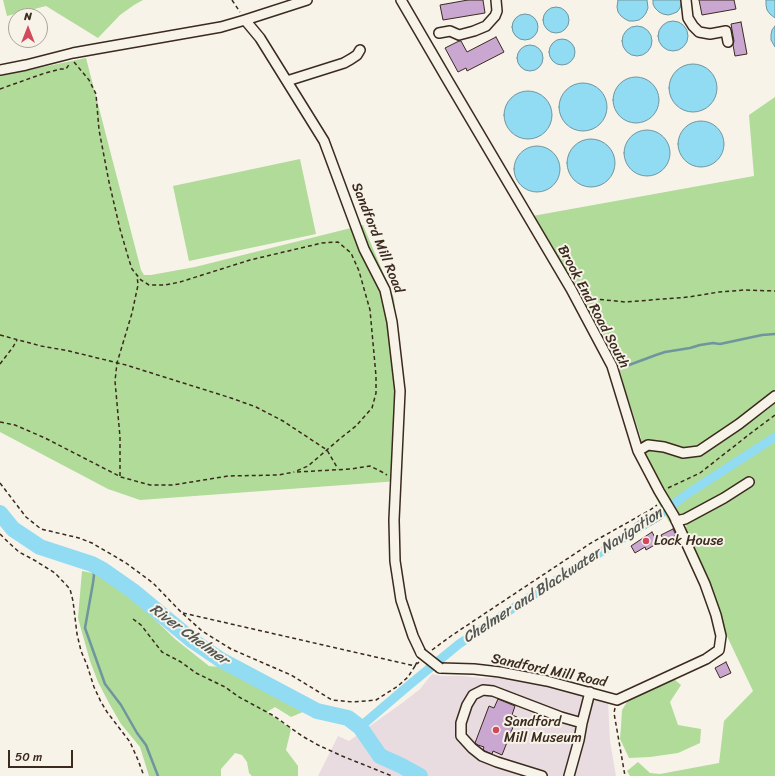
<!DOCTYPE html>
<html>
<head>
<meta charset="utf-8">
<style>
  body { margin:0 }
  #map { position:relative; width:775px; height:776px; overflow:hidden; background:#f7f3e8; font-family:Sriracha,sans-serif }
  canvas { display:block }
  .north { position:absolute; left:8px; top:8px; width:40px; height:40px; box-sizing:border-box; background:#f7f3e8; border:1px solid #aca397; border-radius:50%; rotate:0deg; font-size:11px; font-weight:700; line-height:16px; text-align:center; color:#3b2a1e }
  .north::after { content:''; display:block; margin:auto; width:14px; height:18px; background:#d1495b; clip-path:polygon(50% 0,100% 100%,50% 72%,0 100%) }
  .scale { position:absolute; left:8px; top:750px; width:65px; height:18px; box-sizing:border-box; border:2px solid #3b2a1e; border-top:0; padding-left:5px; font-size:12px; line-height:14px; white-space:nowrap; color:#3b2a1e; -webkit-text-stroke:3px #f7f3e8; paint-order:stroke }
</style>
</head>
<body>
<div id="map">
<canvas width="775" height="776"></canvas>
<div class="north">N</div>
<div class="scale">50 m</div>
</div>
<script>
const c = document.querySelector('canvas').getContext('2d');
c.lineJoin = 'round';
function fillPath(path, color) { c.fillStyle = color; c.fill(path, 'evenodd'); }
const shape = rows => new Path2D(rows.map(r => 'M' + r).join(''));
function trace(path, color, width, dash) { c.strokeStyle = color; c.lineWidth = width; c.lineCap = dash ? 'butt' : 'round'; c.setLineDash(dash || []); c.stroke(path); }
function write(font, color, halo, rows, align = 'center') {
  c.font = font + ' Sriracha,sans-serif'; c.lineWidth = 4; c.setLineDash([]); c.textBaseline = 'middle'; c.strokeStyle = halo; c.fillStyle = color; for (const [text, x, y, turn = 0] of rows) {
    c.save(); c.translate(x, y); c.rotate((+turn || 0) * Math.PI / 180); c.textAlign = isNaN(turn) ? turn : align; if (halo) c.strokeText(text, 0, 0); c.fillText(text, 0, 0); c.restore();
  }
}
const built = shape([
  [432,674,443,676,463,676,482,678,507,677,527,679,608,699,610,741,616,776,318,776,338,736,349,741,402,703,420,689]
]);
const green = shape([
  [3,0,143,0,134,5,120,15,98,38,46,6,7,16],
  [86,58,141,270,144,275,151,275,195,267,363,225,394,298,403,391,398,481,140,500,108,489,0,432,0,76],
  [775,97,775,776,630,776,627,771,638,762,650,773,660,774,719,763,724,721,753,691,725,632,708,584,685,528,687,526,669,522,650,487,633,446,641,438,625,389,617,360,574,281,527,217,754,176,749,115],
  [300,159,316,234,189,261,173,186],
  [82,571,108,576,138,603,175,639,209,666,220,667,241,676,261,687,299,704,303,712,291,717,275,707,267,712,291,729,286,750,298,766,298,776,252,776,249,773,247,762,242,755,235,753,221,769,221,776,149,776,140,747,121,724,110,705,98,682,90,661,78,618],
  [674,679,681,685,670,702,678,725,701,729,700,743,678,753,650,757,629,758,620,739,621,727,622,710,627,702,636,695]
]);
const water = shape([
  [618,0,647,0,648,8,646,13,643,17,639,20,634,21,629,21,625,19,621,16,618,12,617,7,618,0],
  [653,0,682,0,680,8,677,12,672,14,668,15,663,14,659,12,655,8,653,4,653,0],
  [766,0,775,0,775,18,770,14,767,10,766,5,766,0],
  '543 20a13 13 0 1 1 26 0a13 13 0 1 1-26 0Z',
  '512 27a13 13 0 1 1 26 0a13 13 0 1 1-26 0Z',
  '658 36a15 15 0 1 1 30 0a15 15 0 1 1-30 0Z',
  '622 41a15 15 0 1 1 30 0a15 15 0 1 1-30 0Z',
  [775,26,775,47,771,40,771,35,772,30,775,26],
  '549 52a13 13 0 1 1 26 0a13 13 0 1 1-26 0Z',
  '517 58a13 13 0 1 1 26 0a13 13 0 1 1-26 0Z',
  '669 88a24 24 0 1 1 48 0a24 24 0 1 1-48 0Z',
  '613 100a23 23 0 1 1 46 0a23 23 0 1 1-46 0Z',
  '559 107a24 24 0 1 1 48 0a24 24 0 1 1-48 0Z',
  '504 115a24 24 0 1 1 48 0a24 24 0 1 1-48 0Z',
  '678 144a23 23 0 1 1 46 0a23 23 0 1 1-46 0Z',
  '624 153a23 23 0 1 1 46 0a23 23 0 1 1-46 0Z',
  '567 163a24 24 0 1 1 48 0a24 24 0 1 1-48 0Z',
  '514 169a23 23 0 1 1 46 0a23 23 0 1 1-46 0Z',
  [658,509,663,518,640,532,634,524,658,509]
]);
const stream = shape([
  [617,368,629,365,656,355,665,352,690,348,700,345,713,343,720,344,762,335,775,334],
  [92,564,94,575,93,583,85,628,105,684,121,705,137,733,146,745,158,776]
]);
const canal = shape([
  [360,727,408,686,459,644,539,591,636,530,663,512,687,494,775,437]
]);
const river = shape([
  [0,513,13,529,40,547,92,564,103,570,133,591,193,641,221,660,317,711,348,718,360,727,380,756,400,765,420,776]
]);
const building = shape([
  [468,0,483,0,485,13,443,20,440,5,468,0],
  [699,0,734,0,736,9,702,15,699,0],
  [741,22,747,54,735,56,733,45,734,41,731,24,741,22],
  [496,37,504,52,467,71,466,68,458,72,445,48,459,41,461,41,467,52,496,37],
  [673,529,676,535,665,542,661,535,673,529],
  [652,532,658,543,646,550,645,547,635,553,631,546,652,532],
  [726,662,731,673,720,678,715,668,726,662],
  [498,699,515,706,512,715,517,717,502,755,493,751,492,754,485,751,483,749,484,747,478,745,475,743,489,706,494,708,498,699]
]);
const path = shape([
  [232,0,240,12],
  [74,62,89,80,96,94,99,130,109,182,120,229,129,260,132,269,141,280,149,285,165,285,180,282,250,260,322,243,338,242,351,253,359,271,370,310,376,376,376,393,372,408,356,426,342,437,308,466,294,472],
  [0,89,45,73,61,69,66,69,70,63],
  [586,298,625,302,689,297,719,292,744,290,775,291],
  [0,335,41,346,69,351,126,365,231,398,256,407,283,421,327,450,338,469],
  [0,364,13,347,17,340],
  [0,422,15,425,45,438,121,477,150,485,173,485,228,476,278,475,294,472],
  [297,472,351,469,370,466,382,472,387,475],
  [120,476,120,437,115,381,117,363,132,313,138,285,137,275],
  [0,483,26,517,41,529,79,538,92,543,126,563,153,583,181,612,202,631,231,649,291,675,332,700,353,702,376,700,398,686,408,677,415,666,419,662],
  [668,488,700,473,751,433,775,415],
  [0,534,8,542,19,552,34,560,55,573,70,589,73,601,77,634,81,651,87,665,94,687,101,702,107,712,130,742,138,760,144,776],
  [183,613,415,666,418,660],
  [133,619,141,625,162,652,181,662,196,673,225,687,239,697,274,716,302,736,318,745,342,756,392,776],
  [432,650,451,636,591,543,650,510,657,505],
  [615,708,614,713,625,776]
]);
const minor = shape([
  [401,0,447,79,571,289,612,366,638,451,659,491,674,516,705,584,716,615,721,636,719,650,706,659,617,700,547,681,500,672,474,669,440,668],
  [686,0,688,18,693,26,699,32,710,34,726,31,728,42],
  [245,20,260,38,324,141,364,249,385,290,392,322,400,391,394,520,395,561,401,600,413,636,421,653],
  [439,33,450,31,459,35,474,31,486,26,495,16,497,11,496,0],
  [0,70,26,65,73,53,101,48,221,27,245,20,307,0],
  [287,81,344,63,351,59,357,55,360,50],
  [638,451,648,445,664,447,683,453,699,451,739,424,775,396],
  [676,521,685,519,724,498,749,482],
  [582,723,590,692],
  [542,776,497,762,482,756,472,748,461,736,461,723,467,705,473,695,483,690,493,691,561,717,582,723,579,740,569,776]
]);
const minorBridge = shape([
  [421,653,440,668]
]);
const markers = [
  [646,541,4,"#d1495b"],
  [496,730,4,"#d1495b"]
];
const streetNames = [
  ["Sandford Mill Road",377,238,68],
  ["Brook End Road South",593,307,62],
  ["Sandford Mill Road",549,671,12]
];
const poiNames = [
  ["Lock House",654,541],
  ["Sandford",504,722],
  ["Mill Museum",504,738]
];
const waterNames = [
  ["Chelmer and Blackwater Navigation",563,576,-33],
  ["River Chelmer",189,635,36]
];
fillPath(built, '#e9dce1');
fillPath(green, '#b0db98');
fillPath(water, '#92dcf3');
trace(water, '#6f959e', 1);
trace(stream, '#6f959e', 2.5);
trace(canal, '#92dcf3', 9);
trace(river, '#92dcf3', 16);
fillPath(building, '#c9a7d1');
trace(building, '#3b2a1e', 1);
trace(minor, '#3b2a1e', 12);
trace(path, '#3b2a1e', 1.5, [4, 3]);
trace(minor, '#f7f3e8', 9);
trace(minorBridge, '#3b2a1e', 12, []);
trace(minorBridge, '#f7f3e8', 9);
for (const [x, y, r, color] of markers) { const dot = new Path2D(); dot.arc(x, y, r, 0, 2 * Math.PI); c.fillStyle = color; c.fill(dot); trace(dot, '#f7f3e8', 1.5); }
write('14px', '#3b2a1e', '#f7f3e8', streetNames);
write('14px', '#3b2a1e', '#f7f3e8', poiNames, 'left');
write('italic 15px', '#515653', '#f7f3e8', waterNames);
</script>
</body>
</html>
